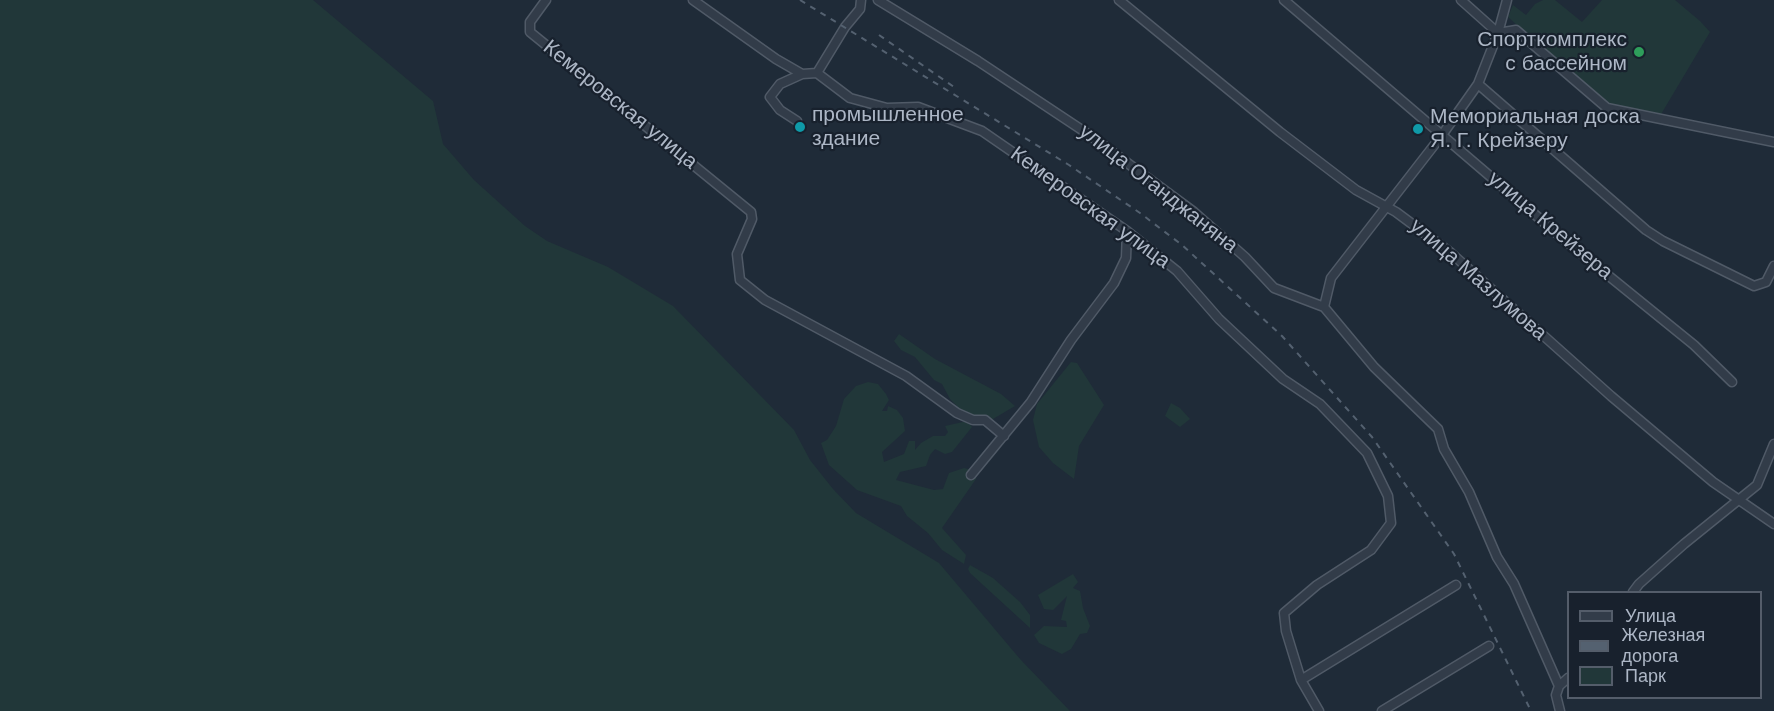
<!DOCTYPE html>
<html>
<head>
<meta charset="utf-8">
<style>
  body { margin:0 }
  #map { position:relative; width:1774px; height:711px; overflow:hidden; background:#1f2b38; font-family:Arial,sans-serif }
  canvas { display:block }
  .legend { position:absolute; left:1567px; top:591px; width:195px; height:108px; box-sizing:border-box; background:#18212d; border:2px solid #545d6a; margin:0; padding:8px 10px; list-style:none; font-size:18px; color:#adb7c6 }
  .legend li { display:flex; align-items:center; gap:12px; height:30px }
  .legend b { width:30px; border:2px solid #545d6a }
</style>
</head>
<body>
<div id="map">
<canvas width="1774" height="711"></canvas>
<ul class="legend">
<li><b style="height:8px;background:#323c49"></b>Улица</li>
<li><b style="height:8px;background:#546170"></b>Железная дорога</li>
<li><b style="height:16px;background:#213739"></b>Парк</li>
</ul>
</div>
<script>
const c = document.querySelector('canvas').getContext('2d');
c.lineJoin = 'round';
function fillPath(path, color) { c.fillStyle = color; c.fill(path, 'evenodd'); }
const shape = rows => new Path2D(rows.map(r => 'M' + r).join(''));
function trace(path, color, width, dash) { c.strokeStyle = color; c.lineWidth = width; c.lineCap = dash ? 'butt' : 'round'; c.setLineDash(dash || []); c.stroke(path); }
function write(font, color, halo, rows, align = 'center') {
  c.font = font + ' Arial,sans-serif'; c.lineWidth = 4.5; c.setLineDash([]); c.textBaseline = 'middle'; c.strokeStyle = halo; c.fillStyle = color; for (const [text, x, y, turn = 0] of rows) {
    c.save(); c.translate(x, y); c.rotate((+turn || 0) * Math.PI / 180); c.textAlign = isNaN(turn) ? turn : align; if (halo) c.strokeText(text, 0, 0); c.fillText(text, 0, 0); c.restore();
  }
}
const green = shape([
  [0,0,313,0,433,101,443,144,474,180,525,226,547,241,608,267,673,306,794,430,810,460,833,489,856,513,939,563,1020,659,1070,711,0,711],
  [1543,0,1555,0,1582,22,1602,0,1675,0,1700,21,1710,32,1660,116,1606,105,1508,17,1513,5,1526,15,1535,4],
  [899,334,935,359,1001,394,1015,406,993,419,965,414,950,399,942,384,934,380,915,357,901,350,894,341],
  [1071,362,1077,363,1104,405,1079,446,1074,479,1053,463,1039,447,1033,420,1037,404],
  [868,382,878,384,886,394,889,400,882,411,887,411,888,406,897,410,903,418,905,431,882,452,884,462,904,454,909,441,915,441,915,450,921,443,933,436,945,436,948,432,945,426,967,421,972,427,952,452,945,454,935,449,930,455,926,466,900,472,896,480,934,490,943,489,949,473,964,468,976,471,976,479,942,528,966,555,964,564,942,550,928,533,907,516,901,506,857,490,829,465,821,443,827,440,836,426,844,399,856,386],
  [1171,403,1180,408,1190,419,1180,427,1165,416],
  [970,565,993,578,1020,602,1030,615,1030,628,970,573,968,569],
  [1073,574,1078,582,1073,588,1080,591,1083,608,1090,626,1087,633,1080,634,1071,649,1062,654,1039,643,1034,635,1044,626,1067,627,1066,621,1061,620,1067,596,1053,610,1044,609,1038,595]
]);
const minor = shape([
  [546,0,530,22,530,32,751,212,752,219,737,254,740,280,765,300,906,376,957,413,973,420,985,420,1004,436],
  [693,0,776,59,802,74,817,73,850,98,887,108,918,107,982,131,1127,231,1177,271,1219,319,1283,379,1320,404,1367,453,1388,496,1391,523,1371,550,1317,585,1284,613,1286,631,1301,680,1319,711],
  [878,0,978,61,1088,134,1194,212,1245,257,1274,288,1324,307,1374,367,1438,429,1444,449,1469,492,1497,557,1514,584,1559,686,1556,695,1560,711],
  [1119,0,1280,132,1356,190,1396,212,1451,253,1611,396,1713,482,1774,524],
  [1284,0,1567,242,1694,345,1732,382],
  [1461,0,1498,33,1516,30,1607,108,1774,142],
  [817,73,845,27,860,9,861,0],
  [1478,84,1646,230,1663,241,1754,286,1766,282,1774,266],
  [797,121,780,110,770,97,780,84,802,74],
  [1324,307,1331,278,1442,135,1478,84,1498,33,1507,0],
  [971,475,1031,402,1071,340,1114,283,1126,258,1127,231],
  [1633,592,1639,584,1684,544,1757,485,1774,444],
  [1301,680,1456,585],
  [1559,686,1568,678],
  [1382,711,1489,646]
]);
const rail = shape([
  [800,0,1069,165,1140,213,1182,245,1282,336,1372,437,1454,554,1531,711],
  [879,35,954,87]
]);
const markers = [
  [1639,52,6,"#2e9e5b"],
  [800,127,6,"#0f9aa8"],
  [1418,129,6,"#0f9aa8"]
];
const poiNames = [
  ["Спорткомплекс",1627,40,"right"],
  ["с бассейном",1627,64,"right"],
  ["промышленное",812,115],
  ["здание",812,139],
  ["Мемориальная доска",1430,117],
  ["Я. Г. Крейзеру",1430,141]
];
const streetNames = [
  ["Кемеровская улица",620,105,39],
  ["улица Оганджаняна",1158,189,38],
  ["Кемеровская улица",1090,208,36],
  ["улица Крейзера",1550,226,40],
  ["улица Мазлумова",1478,280,41]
];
fillPath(green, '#213739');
trace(minor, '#505a67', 11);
trace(minor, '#323c49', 8);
trace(rail, '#546170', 2, [6, 6]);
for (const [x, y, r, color] of markers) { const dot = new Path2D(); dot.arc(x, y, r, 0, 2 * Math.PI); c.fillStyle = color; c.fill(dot); trace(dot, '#18212d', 2); }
write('21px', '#adb7c6', '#18212d', poiNames, 'left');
write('21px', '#adb7c6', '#18212d', streetNames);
</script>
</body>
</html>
